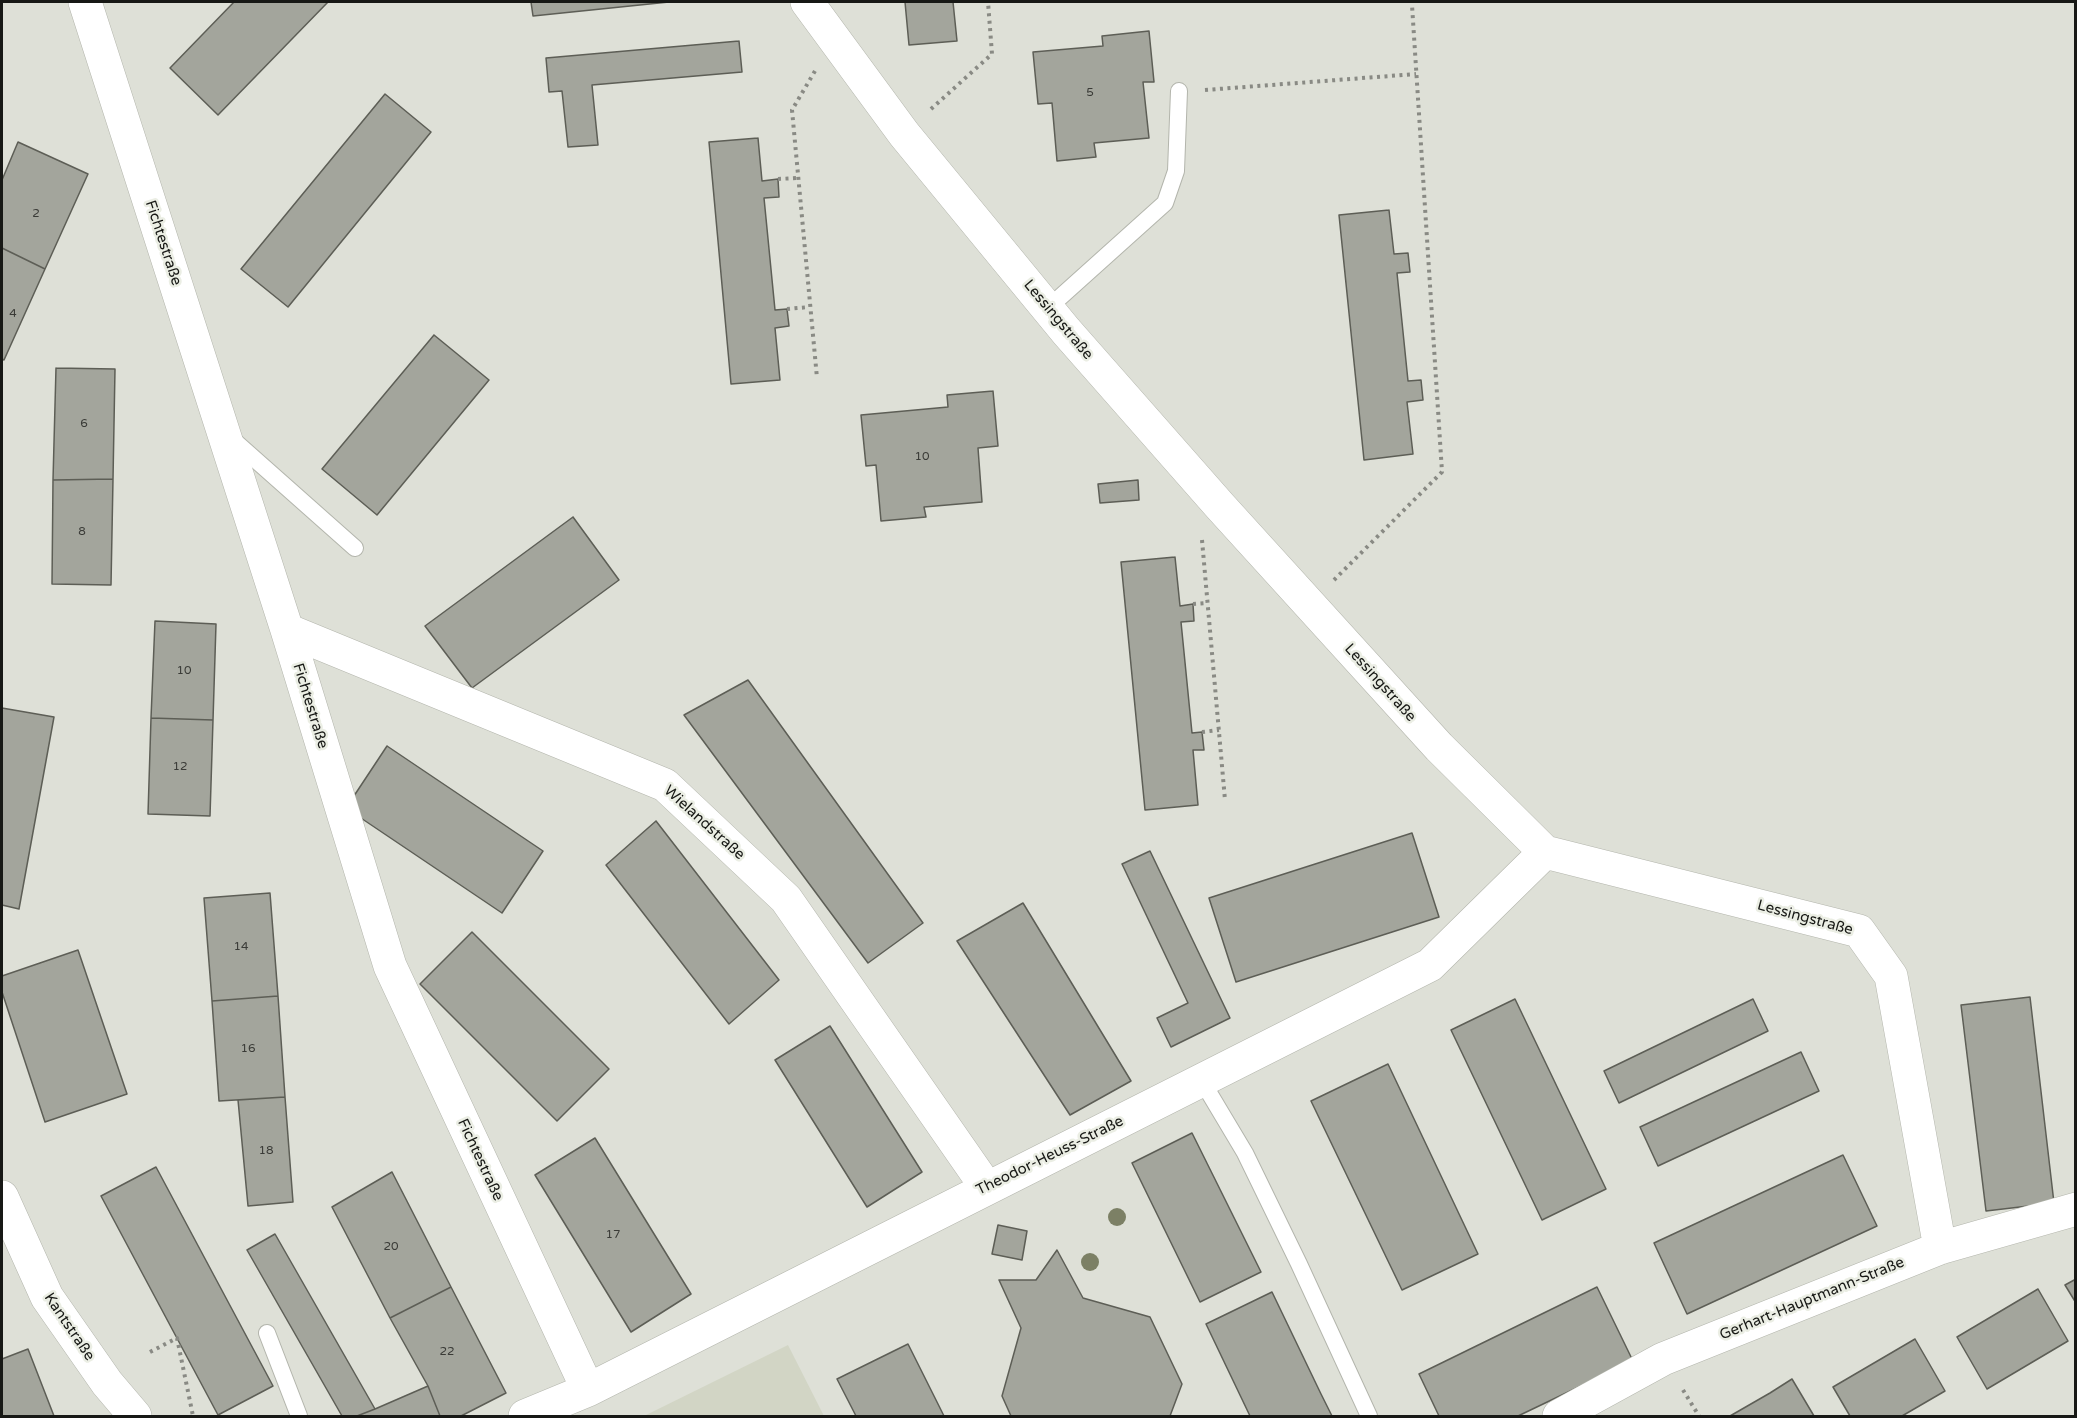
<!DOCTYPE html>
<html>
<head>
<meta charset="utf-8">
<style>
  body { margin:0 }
  #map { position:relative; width:2077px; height:1418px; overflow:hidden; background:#dee0d7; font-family:"Varela Round",sans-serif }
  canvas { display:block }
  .frame { position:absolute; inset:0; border:3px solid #171815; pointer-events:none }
</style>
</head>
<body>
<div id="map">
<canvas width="2077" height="1418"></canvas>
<div class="frame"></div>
</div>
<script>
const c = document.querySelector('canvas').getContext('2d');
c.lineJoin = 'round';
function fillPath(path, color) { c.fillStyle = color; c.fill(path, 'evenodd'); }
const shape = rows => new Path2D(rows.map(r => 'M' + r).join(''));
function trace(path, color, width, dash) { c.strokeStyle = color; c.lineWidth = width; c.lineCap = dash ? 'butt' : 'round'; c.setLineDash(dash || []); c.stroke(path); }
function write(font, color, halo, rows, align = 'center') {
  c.font = font + ' "Varela Round",sans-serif'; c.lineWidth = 5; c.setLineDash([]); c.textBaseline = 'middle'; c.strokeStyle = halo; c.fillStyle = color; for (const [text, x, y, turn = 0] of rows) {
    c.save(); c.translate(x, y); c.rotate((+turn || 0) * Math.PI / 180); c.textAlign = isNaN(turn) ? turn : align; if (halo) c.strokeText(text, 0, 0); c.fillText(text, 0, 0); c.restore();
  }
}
const built = shape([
  [788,1345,824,1416,644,1416]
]);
const building = shape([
  [234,2,328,2,218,115,170,68,234,2],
  [531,2,669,2,533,16,531,2],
  [905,2,953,2,957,41,909,45,905,2],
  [1149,31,1154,82,1143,82,1149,138,1094,143,1096,157,1057,161,1052,103,1038,104,1033,52,1103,46,1102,36,1149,31],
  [739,41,742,72,592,85,598,145,568,147,562,91,549,92,546,58,739,41],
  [385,94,431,132,288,307,241,269,385,94],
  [758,138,762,181,778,179,779,197,764,198,775,310,787,309,789,326,775,328,780,380,731,384,709,142,758,138],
  [18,142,88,174,45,269,2,248,2,180,18,142],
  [1389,210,1394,254,1408,253,1410,272,1397,273,1408,381,1421,380,1423,400,1407,402,1413,454,1364,460,1339,215,1389,210],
  [2,248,45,269,4,360,2,359,2,248],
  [434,335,489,380,377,515,322,469,434,335],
  [56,368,115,369,113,479,53,480,56,368],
  [993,391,998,446,978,448,982,502,924,507,926,517,881,521,876,465,866,466,861,415,948,407,947,395,993,391],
  [113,479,111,585,52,584,53,480,113,479],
  [1138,480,1139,500,1100,503,1098,484,1138,480],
  [573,517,619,580,472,688,425,626,573,517],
  [1175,557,1180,606,1193,604,1194,621,1181,622,1192,733,1202,732,1204,750,1193,750,1198,805,1145,810,1121,562,1175,557],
  [155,621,216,624,213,720,151,718,155,621],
  [748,680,923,923,868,963,684,715,748,680],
  [2,708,54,717,19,909,2,905,2,708],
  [151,718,213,720,210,816,148,814,151,718],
  [387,746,543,851,502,913,346,808,387,746],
  [656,821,779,980,729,1024,606,865,656,821],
  [1412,833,1439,917,1236,982,1209,898,1412,833],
  [1150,851,1230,1018,1171,1047,1157,1018,1188,1003,1122,864,1150,851],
  [270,893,278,996,212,1001,204,898,270,893],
  [1023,903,1131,1081,1070,1115,957,941,1023,903],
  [472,932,609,1069,557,1121,420,984,472,932],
  [78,950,127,1094,45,1122,2,992,2,976,78,950],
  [278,996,285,1097,219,1101,212,1001,278,996],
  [2030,997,2054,1203,1986,1211,1961,1005,2030,997],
  [1515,999,1606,1189,1542,1220,1451,1030,1515,999],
  [1753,999,1768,1031,1619,1103,1604,1071,1753,999],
  [830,1026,922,1172,867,1207,775,1060,830,1026],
  [1801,1052,1819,1091,1658,1166,1640,1127,1801,1052],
  [1388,1064,1478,1254,1402,1290,1311,1101,1388,1064],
  [285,1097,293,1202,248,1206,238,1100,285,1097],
  [1192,1133,1261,1272,1200,1302,1132,1163,1192,1133],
  [595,1138,691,1294,631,1332,535,1175,595,1138],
  [1843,1155,1877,1226,1687,1314,1654,1243,1843,1155],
  [156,1167,273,1386,218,1415,101,1196,156,1167],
  [392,1172,451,1287,390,1318,332,1207,392,1172],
  [998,1225,1027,1231,1022,1260,992,1254,998,1225],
  [275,1234,375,1409,357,1416,342,1416,247,1250,275,1234],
  [1057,1250,1083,1298,1150,1317,1182,1384,1170,1416,1011,1416,1002,1396,1021,1328,999,1280,1036,1280,1057,1250],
  [2076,1279,2076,1303,2065,1285,2076,1279],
  [451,1287,506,1393,461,1416,440,1416,428,1386,390,1318,451,1287],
  [1597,1287,1633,1361,1518,1416,1439,1416,1419,1374,1597,1287],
  [2038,1289,2068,1341,1987,1389,1957,1337,2038,1289],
  [1272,1292,1321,1394,1332,1416,1250,1416,1206,1324,1272,1292],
  [1915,1339,1945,1391,1902,1416,1850,1416,1833,1387,1915,1339],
  [908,1344,944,1416,856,1416,837,1379,908,1344],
  [28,1349,54,1416,2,1416,2,1359,28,1349],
  [1792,1379,1814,1416,1730,1416,1770,1393,1792,1379],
  [428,1386,440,1416,357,1416,375,1409,428,1386]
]);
const path = shape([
  [815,71,792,110,817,378],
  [1205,90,1416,74],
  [931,109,992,54,988,2],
  [778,179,798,178],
  [787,309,809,307],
  [1202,540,1225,800],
  [1334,580,1442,472,1412,5],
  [1193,604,1208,603],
  [1202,732,1219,730],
  [150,1352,177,1338,193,1416],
  [1683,1390,1699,1416]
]);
const lane = shape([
  [1047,309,1165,203,1176,171,1179,91],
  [231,438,355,548],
  [1202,1081,1245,1153,1299,1264,1369,1416],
  [267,1333,299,1416]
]);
const street = shape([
  [85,2,287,630,390,966,588,1390],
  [807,2,904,134,1066,331,1220,506,1439,747,1545,852,1859,931,1891,976,1940,1248],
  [287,630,665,785,786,899,987,1188],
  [2,1197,47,1297,107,1383,135,1416],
  [525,1416,588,1390,1430,965,1545,852],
  [1559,1416,1663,1359,1940,1248,2076,1209]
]);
const trees = [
  [1117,1217],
  [1090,1262]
];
const numberNames = [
  ["5",1090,93],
  ["2",36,214],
  ["4",13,314],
  ["6",84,424],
  ["10",922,457],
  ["8",82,532],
  ["10",184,671],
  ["12",180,767],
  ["14",241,947],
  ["16",248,1049],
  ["18",266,1151],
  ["17",613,1235],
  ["20",391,1247],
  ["22",447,1352]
];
const streetNames = [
  ["Fichtestraße",163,243,72],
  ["Lessingstraße",1058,320,50],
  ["Lessingstraße",1380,683,48],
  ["Fichtestraße",310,706,73],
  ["Wielandstraße",704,823,42],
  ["Lessingstraße",1805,918,15],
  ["Theodor-Heuss-Straße",1050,1156,-26],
  ["Fichtestraße",480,1160,65],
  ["Gerhart-Hauptmann-Straße",1812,1299,-22],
  ["Kantstraße",69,1327,56]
];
fillPath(built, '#d2d5c5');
fillPath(building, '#a3a59c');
trace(building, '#5d5e56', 1.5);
trace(lane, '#b3b5ac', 18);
trace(street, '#b3b5ac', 34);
trace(path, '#898a84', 4, [3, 4.5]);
trace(lane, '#fff', 16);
trace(street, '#fff', 33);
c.fillStyle = '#7c8065';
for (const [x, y] of trees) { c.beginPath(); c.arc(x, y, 9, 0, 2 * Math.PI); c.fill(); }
write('12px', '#3a3b37', null, numberNames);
write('15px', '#171815', '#ebeee4', streetNames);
</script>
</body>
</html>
